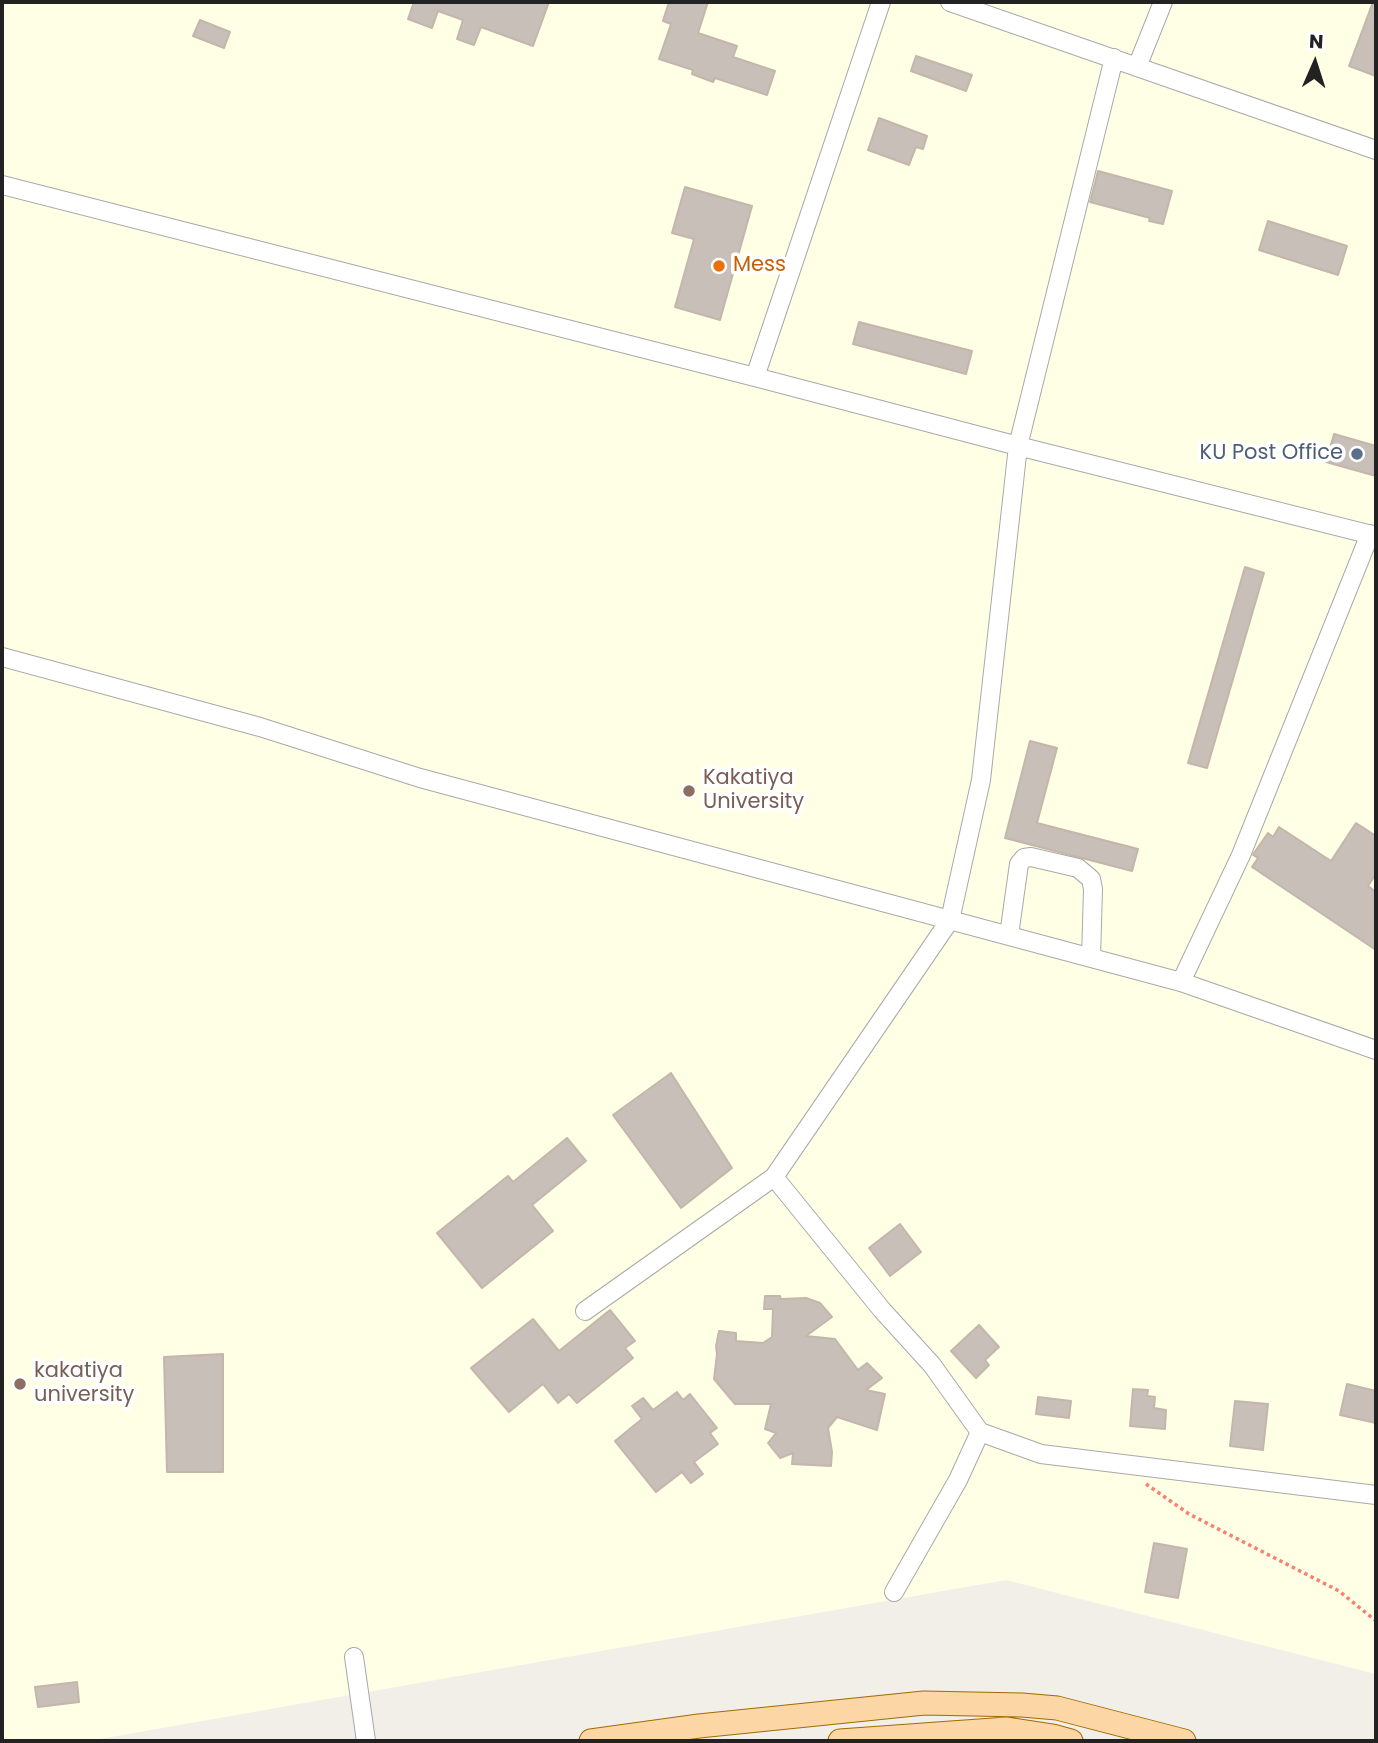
<!DOCTYPE html>
<html>
<head>
<meta charset="utf-8">
<style>
  body { margin:0 }
  #map { position:relative; width:1378px; height:1743px; overflow:hidden; background:#f2efe9; font-family:Poppins,sans-serif }
  canvas { display:block }
  .frame { position:absolute; inset:0; border:4px solid #222; pointer-events:none }
  .north { position:absolute; left:1280px; top:28px; width:70px; height:70px; -webkit-text-stroke:5px #fff; paint-order:stroke; rotate:3deg; font-size:19px; font-weight:700; line-height:28px; text-align:center; color:#222 }
  .north::after { content:''; display:block; margin:auto; width:24px; height:32px; background:#222; clip-path:polygon(50% 0,100% 100%,50% 72%,0 100%) }
</style>
</head>
<body>
<div id="map">
<canvas width="1378" height="1743"></canvas>
<div class="frame"></div>
<div class="north">N</div>
</div>
<script>
const c = document.querySelector('canvas').getContext('2d');
c.lineJoin = 'round';
function fillPath(path, color) { c.fillStyle = color; c.fill(path, 'evenodd'); }
const shape = rows => new Path2D(rows.map(r => 'M' + r).join(''));
function trace(path, color, width, dash) { c.strokeStyle = color; c.lineWidth = width; c.lineCap = dash ? 'butt' : 'round'; c.setLineDash(dash || []); c.stroke(path); }
function write(font, color, halo, rows, align = 'center') {
  c.font = font + ' Poppins,sans-serif'; c.lineWidth = 7; c.setLineDash([]); c.textBaseline = 'middle'; c.strokeStyle = halo; c.fillStyle = color; for (const [text, x, y, turn = 0] of rows) {
    c.save(); c.translate(x, y); c.rotate((+turn || 0) * Math.PI / 180); c.textAlign = isNaN(turn) ? turn : align; if (halo) c.strokeText(text, 0, 0); c.fillText(text, 0, 0); c.restore();
  }
}
const education = shape([
  [2,2,1376,2,1376,1674,1006,1580,88,1741,2,1741]
]);
const building = shape([
  [414,2,549,2,533,46,481,27,474,45,457,39,463,20,438,11,432,28,408,19,414,2],
  [669,2,708,2,698,33,737,46,733,57,775,71,767,95,715,78,713,82,692,74,693,70,659,59,671,24,663,21,669,2],
  [1373,2,1376,2,1376,76,1349,66,1373,2],
  [200,20,230,32,224,48,193,36,200,20],
  [916,56,972,75,966,91,911,71,916,56],
  [879,118,927,136,923,149,916,147,909,165,868,150,879,118],
  [1098,171,1172,191,1163,224,1149,221,1150,218,1090,202,1098,171],
  [685,187,752,206,720,320,675,307,694,239,672,233,685,187],
  [1268,221,1347,246,1338,275,1259,250,1268,221],
  [859,322,972,351,966,374,853,344,859,322],
  [1334,434,1376,446,1376,476,1326,462,1334,434],
  [1245,567,1264,573,1207,768,1188,763,1245,567],
  [1030,741,1057,748,1037,823,1138,849,1132,871,1005,838,1030,741],
  [1356,823,1376,836,1376,874,1368,886,1376,892,1376,950,1252,867,1258,858,1253,855,1254,853,1268,833,1273,837,1279,827,1331,861,1356,823],
  [671,1073,732,1168,681,1208,613,1115,671,1073],
  [567,1138,586,1161,532,1205,553,1231,482,1288,437,1233,508,1176,513,1182,567,1138],
  [900,1224,921,1252,890,1276,869,1248,900,1224],
  [765,1296,780,1296,781,1299,806,1298,820,1303,832,1317,806,1336,835,1339,858,1370,867,1363,882,1378,866,1390,885,1394,877,1430,837,1417,828,1428,832,1452,831,1466,792,1464,793,1453,780,1458,768,1443,776,1433,765,1429,771,1404,735,1404,714,1379,717,1354,716,1346,719,1331,736,1333,736,1341,763,1343,772,1337,773,1309,764,1309,765,1296],
  [610,1310,635,1341,625,1348,633,1358,577,1403,569,1394,558,1403,543,1384,509,1412,471,1368,533,1319,559,1351,610,1310],
  [979,1325,999,1347,985,1360,989,1365,976,1378,951,1351,979,1325],
  [223,1354,223,1472,167,1472,164,1357,223,1354],
  [1347,1384,1376,1391,1376,1423,1340,1415,1347,1384],
  [1133,1389,1148,1390,1147,1396,1155,1397,1154,1408,1166,1410,1165,1429,1130,1426,1133,1389],
  [677,1392,683,1400,690,1394,717,1428,710,1433,718,1444,694,1462,703,1474,691,1483,682,1472,656,1492,615,1441,642,1419,632,1406,643,1398,653,1410,677,1392],
  [1038,1397,1071,1401,1069,1418,1036,1414,1038,1397],
  [1235,1401,1268,1404,1263,1450,1230,1446,1235,1401],
  [1154,1543,1187,1549,1178,1598,1145,1592,1154,1543],
  [77,1682,79,1702,38,1707,35,1687,77,1682]
]);
const path = shape([
  [1146,1484,1189,1514,1339,1591,1376,1621]
]);
const minor = shape([
  [950,2,1376,150],
  [1137,67,1163,2],
  [2,185,755,377,1018,446,1376,536],
  [755,377,881,2],
  [2,657,260,727,420,778,1181,982,1376,1050],
  [1009,935,1019,864,1024,858,1031,857,1078,868,1091,879,1093,889,1091,958],
  [1181,982,1241,855,1370,534],
  [774,1177,882,1310,932,1365,980,1432,1041,1454,1376,1495],
  [585,1311,774,1177,950,920,981,780,1018,446,1114,58],
  [894,1592,958,1480,980,1432],
  [354,1657,366,1741]
]);
const major = shape([
  [591,1741,699,1726,924,1703,1022,1705,1057,1708,1184,1741],
  [840,1741,1007,1729,1053,1736,1071,1741]
]);
const markers = [
  [719,266,7,"#e8710a"],
  [1357,454,7,"#5c6f8a"],
  [689,791,7,"#8d6e63"],
  [20,1384,7,"#8d6e63"]
];
const foodNames = [
  ["Mess",733,266]
];
const serviceNames = [
  ["KU Post Office",1343,454]
];
const educationNames = [
  ["Kakatiya",703,779],
  ["University",703,803],
  ["kakatiya",34,1372],
  ["university",34,1396]
];
fillPath(education, '#ffffe5');
fillPath(building, '#c7bfb8');
trace(building, '#c4b6ab', 2);
trace(minor, '#a9a9a9', 20);
trace(major, '#a06b00', 25);
trace(path, '#fa8072', 3.5, [3.5, 3.5]);
trace(minor, '#fff', 18);
trace(major, '#fcd6a4', 23);
for (const [x, y, r, color] of markers) { const dot = new Path2D(); dot.arc(x, y, r, 0, 2 * Math.PI); c.fillStyle = color; c.fill(dot); trace(dot, '#fff', 2.5); }
write('21px', '#c56008', '#fff', foodNames, 'left');
write('21px', '#4e5e75', '#fff', serviceNames, 'right');
write('21px', '#785e54', '#fff', educationNames, 'left');
</script>
</body>
</html>
